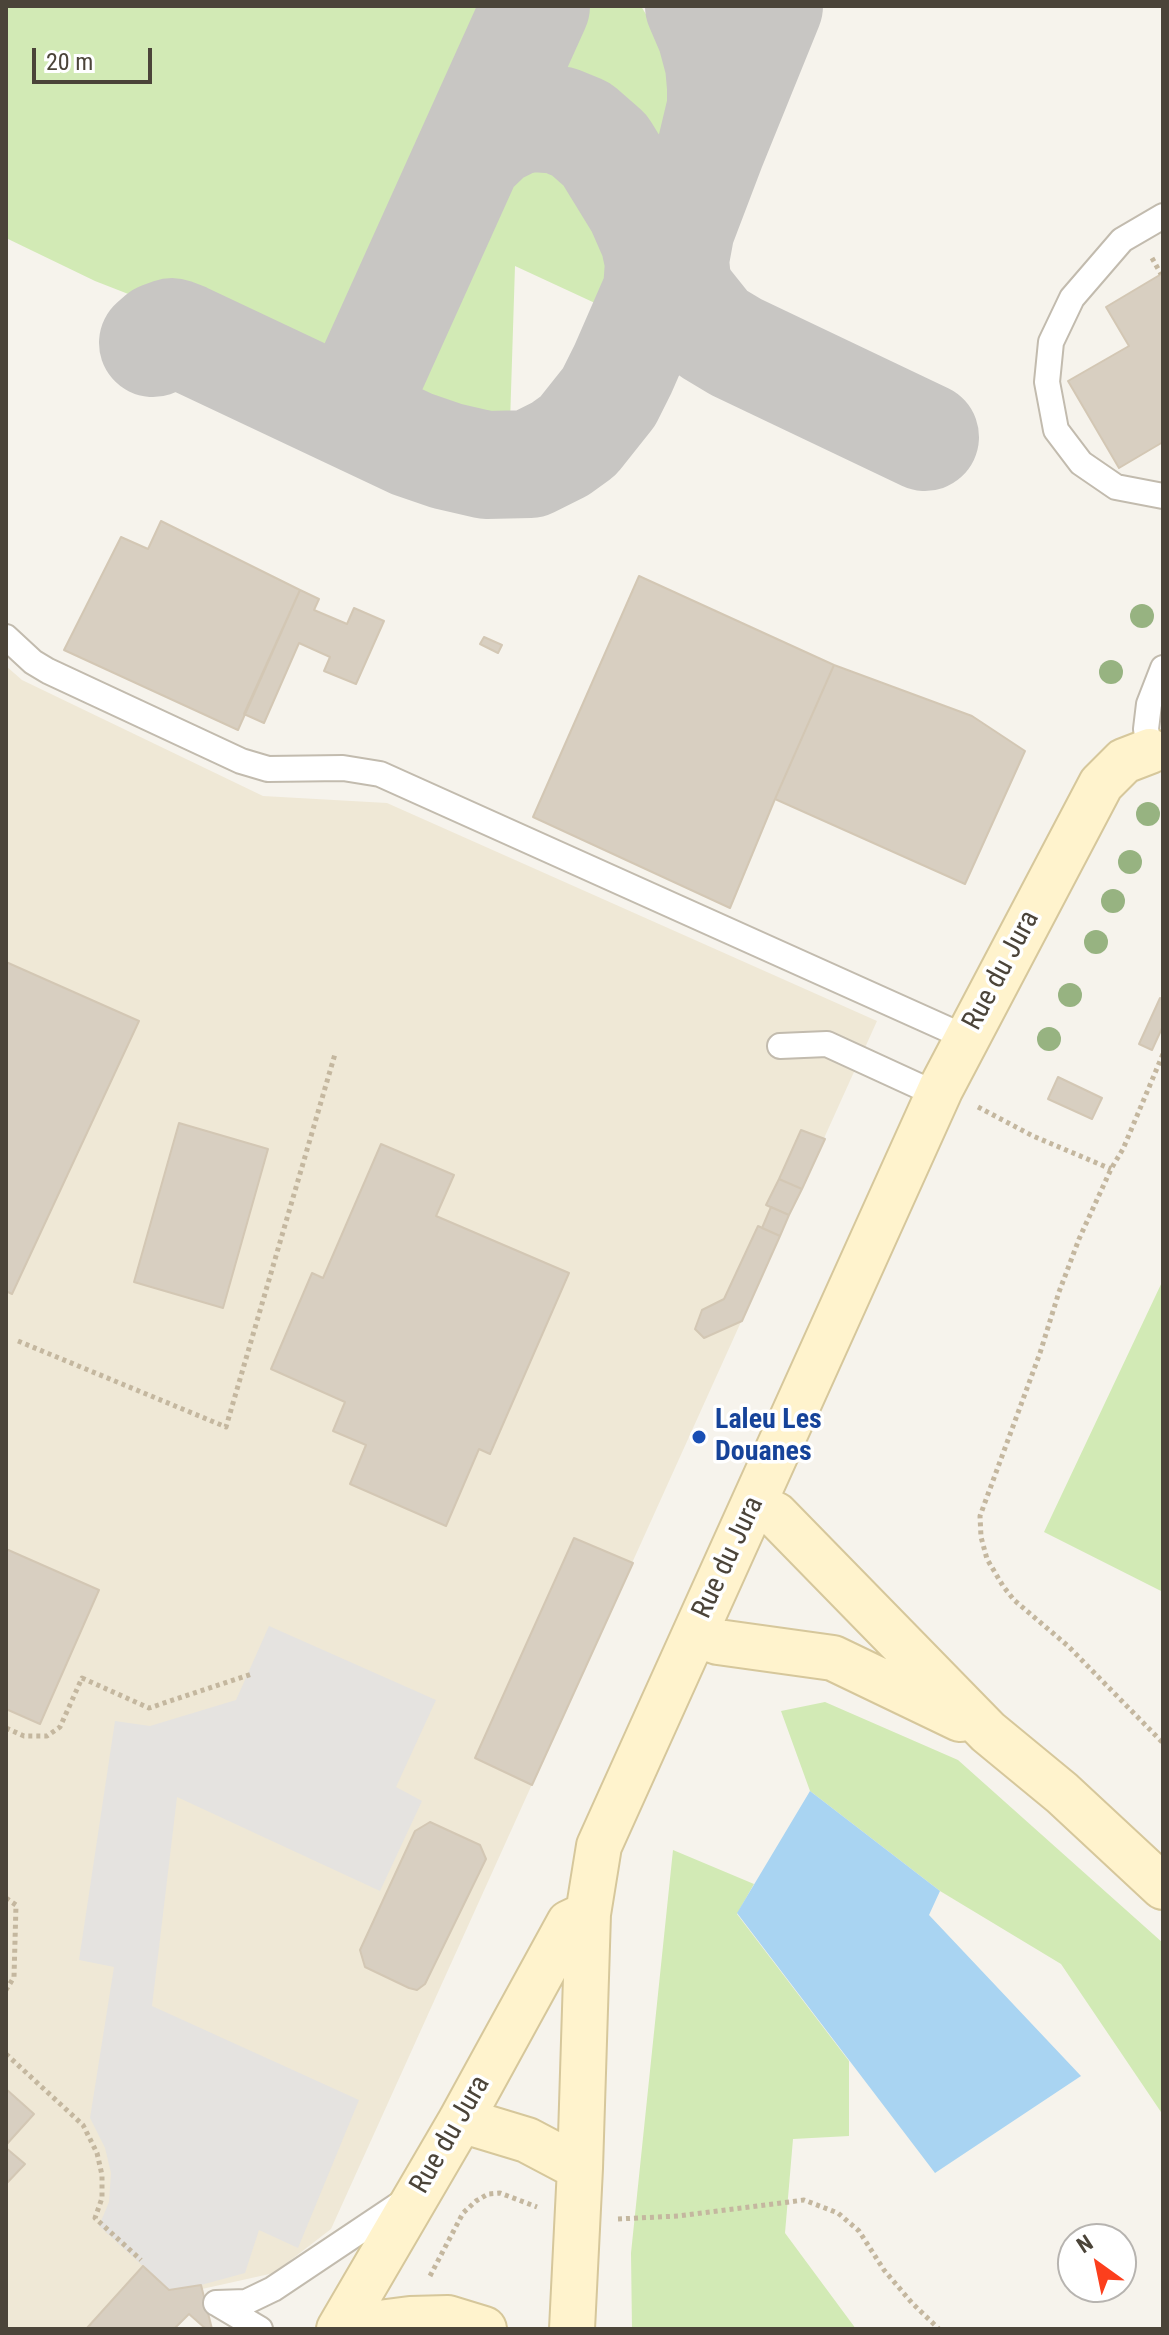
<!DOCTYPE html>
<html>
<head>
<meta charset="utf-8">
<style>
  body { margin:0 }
  #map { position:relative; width:1169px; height:2335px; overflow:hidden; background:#f6f3ec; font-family:"Roboto Condensed",sans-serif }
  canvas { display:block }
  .frame { position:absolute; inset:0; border:8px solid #4b4439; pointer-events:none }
  .north { position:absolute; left:1057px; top:2223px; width:80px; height:80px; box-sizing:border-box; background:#fff; border:2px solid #b7b4b0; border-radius:50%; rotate:327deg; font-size:22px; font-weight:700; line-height:32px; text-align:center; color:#4b4439 }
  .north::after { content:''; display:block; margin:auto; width:28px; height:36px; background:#fc3f1d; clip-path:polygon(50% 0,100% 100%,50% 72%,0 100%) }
  .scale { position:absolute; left:32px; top:48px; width:120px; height:36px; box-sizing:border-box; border:4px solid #4b4439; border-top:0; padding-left:10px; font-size:24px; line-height:28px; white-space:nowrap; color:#4b4439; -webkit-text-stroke:6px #fff; paint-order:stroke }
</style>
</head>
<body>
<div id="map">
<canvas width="1169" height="2335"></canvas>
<div class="frame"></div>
<div class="north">N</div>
<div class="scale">20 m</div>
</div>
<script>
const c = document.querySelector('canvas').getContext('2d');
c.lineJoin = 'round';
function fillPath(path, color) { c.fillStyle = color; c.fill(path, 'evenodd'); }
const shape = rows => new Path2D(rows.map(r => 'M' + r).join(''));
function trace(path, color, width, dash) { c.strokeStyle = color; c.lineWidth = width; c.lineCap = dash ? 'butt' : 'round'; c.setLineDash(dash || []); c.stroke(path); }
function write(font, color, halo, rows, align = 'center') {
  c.font = font + ' "Roboto Condensed",sans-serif'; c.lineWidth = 7; c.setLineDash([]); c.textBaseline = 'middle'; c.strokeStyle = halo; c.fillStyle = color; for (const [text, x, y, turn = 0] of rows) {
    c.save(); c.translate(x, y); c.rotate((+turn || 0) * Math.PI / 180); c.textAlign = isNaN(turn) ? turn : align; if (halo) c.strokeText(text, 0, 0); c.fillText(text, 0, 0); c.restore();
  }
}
const education = shape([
  [6,666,22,680,263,796,387,803,877,1021,331,2229,274,2273,202,2289,212,2329,189,2314,174,2329,6,2329]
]);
const green = shape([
  [6,6,641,6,666,48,687,98,610,310,515,266,510,423,498,431,479,431,95,281,6,238],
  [1163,1280,1163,1592,1044,1532],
  [825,1702,958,1760,1163,1943,1163,2115,1061,1964,940,1891,810,1791,781,1711],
  [673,1850,754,1884,737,1914,849,2061,849,2136,793,2139,785,2233,856,2329,632,2329,631,2253]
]);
const parking = shape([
  [269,1626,436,1700,396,1787,422,1801,380,1891,177,1797,152,2006,359,2100,298,2248,259,2230,245,2273,201,2285,169,2290,99,2226,109,2202,111,2173,105,2148,90,2118,114,1967,79,1960,115,1721,150,1726,236,1700]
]);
const water = shape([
  [810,1791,940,1891,929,1915,1081,2076,935,2173,737,1913]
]);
const taxiway = shape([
  [699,6,711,34,719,64,721,87,721,107,711,149,769,6],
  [469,155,492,133,514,122,531,118,559,120,581,129,605,150,640,207,654,239,659,262,657,291],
  [680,233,675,260,677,281,683,297,711,332,736,347,925,437],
  [153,343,161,336,172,332,185,337,412,444,447,456,486,465,530,464,560,449,578,436,609,397,623,369,657,291,711,149],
  [371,372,536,6]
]);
const building = shape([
  [1163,273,1163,442,1119,468,1068,381,1129,346,1106,307,1163,273],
  [161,521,300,590,238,730,64,650,121,537,148,549,161,521],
  [639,576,834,665,775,799,730,908,533,817,639,576],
  [300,590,319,599,314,610,347,624,354,608,384,621,356,684,324,671,330,657,299,643,264,723,244,714,300,590],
  [484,637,502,645,498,653,480,644,484,637],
  [834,665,972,716,1025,751,965,884,775,799,834,665],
  [6,962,139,1021,12,1294,6,1291,6,962],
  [1160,998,1163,999,1163,1026,1152,1050,1139,1044,1160,998],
  [1058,1077,1102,1098,1092,1119,1048,1099,1058,1077],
  [179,1123,268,1149,223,1308,134,1282,179,1123],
  [801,1130,825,1139,802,1189,779,1179,801,1130],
  [381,1144,454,1175,436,1216,569,1273,490,1454,479,1449,446,1526,350,1484,366,1445,333,1431,345,1402,271,1369,312,1273,323,1278,381,1144],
  [779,1179,802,1189,789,1215,766,1205,779,1179],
  [771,1207,789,1215,780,1236,762,1228,771,1207],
  [758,1226,780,1236,742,1321,704,1338,695,1329,702,1310,724,1299,758,1226],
  [574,1538,633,1563,532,1785,475,1758,574,1538],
  [6,1549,99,1590,40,1724,6,1709,6,1549],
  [430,1822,480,1845,486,1859,425,1984,417,1990,409,1988,365,1967,360,1950,415,1831,430,1822],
  [6,2089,34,2114,6,2145,6,2089],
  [6,2148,25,2164,6,2184,6,2148],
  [143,2266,169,2290,201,2285,212,2329,206,2329,189,2314,174,2329,88,2329,87,2328,143,2266]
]);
const path = shape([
  [1152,258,1161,274],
  [1163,1054,1123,1149,1111,1169,1079,1239,1059,1292,1040,1353,980,1516,981,1537,987,1559,1003,1586,1014,1600,1068,1646,1163,1743],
  [978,1107,1033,1136,1111,1169],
  [18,1341,226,1427,335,1054],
  [6,1728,24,1736,47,1736,60,1727,82,1678,149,1708,252,1674],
  [6,1898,16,1905,14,1977,6,1990],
  [6,2054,83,2125,97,2153,102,2175,102,2198,95,2218,141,2260],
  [618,2219,678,2216,804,2200,838,2213,859,2231,884,2270,912,2303,939,2329],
  [430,2276,463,2213,476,2201,488,2194,500,2193,537,2207]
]);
const lane = shape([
  [1163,216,1122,240,1072,298,1051,342,1047,382,1056,430,1081,463,1116,487,1163,496],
  [6,637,33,662,48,671,241,761,268,769,343,768,380,774,967,1038],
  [1150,751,1146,729,1149,704,1163,668],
  [780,1046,827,1044,938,1095],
  [216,2303,246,2302,273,2289,403,2202],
  [216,2303,260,2329]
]);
const secondary = shape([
  [754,1504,776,1515,988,1732,1062,1793,1163,1887],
  [695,1634,718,1642,833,1658,960,1719],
  [461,2120,527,2140,580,2168],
  [340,2328,410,2319,448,2318,484,2329],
  [339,2329,461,2120,569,1923,588,1914],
  [572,2329,580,2168,588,1914,599,1846,941,1088,1101,784,1124,761,1150,751]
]);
const trees = [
  [1142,616],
  [1111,672],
  [1148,814],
  [1130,862],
  [1113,901],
  [1096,942],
  [1070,995],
  [1049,1039]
];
const markers = [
  [699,1437,8,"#1a4fb4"]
];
const streetNames = [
  ["Rue du Jura",1002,971,-62],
  ["Rue du Jura",729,1558,-65],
  ["Rue du Jura",451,2135,-60]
];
const transitNames = [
  ["Laleu Les",715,1421],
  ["Douanes",715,1453]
];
fillPath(education, '#efe8d6');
fillPath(green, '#d2eab5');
fillPath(parking, '#e5e3e0');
fillPath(water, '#a9d4f2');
trace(taxiway, '#c8c6c3', 108);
fillPath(building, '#d8cfc1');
trace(building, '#d3c7b4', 2);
trace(lane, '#c2bbae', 28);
trace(secondary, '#d6c79b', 48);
trace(path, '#c4b79f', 5, [4, 4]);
trace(lane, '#fff', 24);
trace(secondary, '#fff3cd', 44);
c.fillStyle = '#97b381';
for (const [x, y] of trees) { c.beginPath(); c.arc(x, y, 12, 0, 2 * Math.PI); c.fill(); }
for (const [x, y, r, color] of markers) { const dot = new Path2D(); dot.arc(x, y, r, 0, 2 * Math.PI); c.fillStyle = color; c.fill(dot); trace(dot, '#fff', 3); }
write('28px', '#4b4439', '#fff', streetNames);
write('bold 28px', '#164399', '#fff', transitNames, 'left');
</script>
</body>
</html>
